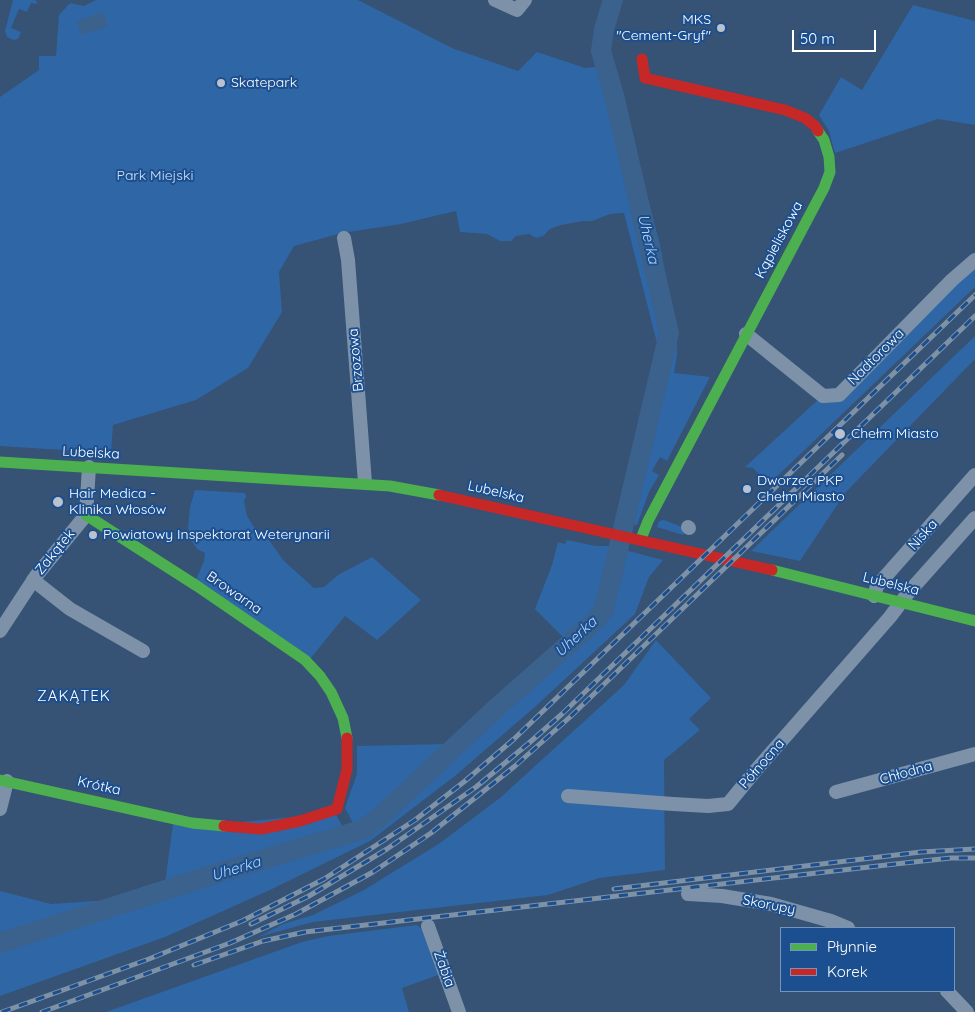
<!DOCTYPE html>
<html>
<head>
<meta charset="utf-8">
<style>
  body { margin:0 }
  #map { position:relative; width:975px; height:1012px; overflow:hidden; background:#365274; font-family:Quicksand,sans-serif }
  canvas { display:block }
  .legend { position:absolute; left:780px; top:927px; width:175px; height:65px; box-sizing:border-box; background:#1b4f8f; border:1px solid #7695bc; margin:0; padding:6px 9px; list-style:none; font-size:15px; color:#fff }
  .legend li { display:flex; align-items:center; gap:10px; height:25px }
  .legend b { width:25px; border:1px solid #7695bc }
  .scale { position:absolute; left:792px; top:30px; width:84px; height:22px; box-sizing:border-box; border:2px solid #fff; border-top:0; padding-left:6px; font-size:15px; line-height:18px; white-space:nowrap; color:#fff; -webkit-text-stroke:4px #1b4f8f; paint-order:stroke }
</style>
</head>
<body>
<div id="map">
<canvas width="975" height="1012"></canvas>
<ul class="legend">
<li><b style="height:6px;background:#4caf50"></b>Płynnie</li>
<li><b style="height:6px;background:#c62828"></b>Korek</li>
</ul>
<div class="scale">50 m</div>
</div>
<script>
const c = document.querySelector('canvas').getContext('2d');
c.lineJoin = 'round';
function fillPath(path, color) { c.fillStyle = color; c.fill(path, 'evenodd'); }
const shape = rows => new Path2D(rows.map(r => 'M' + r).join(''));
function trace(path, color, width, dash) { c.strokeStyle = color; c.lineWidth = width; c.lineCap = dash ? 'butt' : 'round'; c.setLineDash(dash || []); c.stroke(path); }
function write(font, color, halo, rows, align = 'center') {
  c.font = font + ' Quicksand,sans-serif'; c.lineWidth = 4; c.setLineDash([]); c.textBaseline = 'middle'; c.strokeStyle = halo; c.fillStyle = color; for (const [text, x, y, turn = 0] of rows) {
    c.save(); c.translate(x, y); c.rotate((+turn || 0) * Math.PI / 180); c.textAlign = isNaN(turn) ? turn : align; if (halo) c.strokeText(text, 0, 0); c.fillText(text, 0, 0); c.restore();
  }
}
const green = shape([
  [13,0,35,0,37,2,37,4,31,3,27,12,19,9,11,28,21,32,18,39,14,40,7,37,5,31],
  [96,0,358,0,452,48,518,71,537,52,585,68,614,65,660,245,676,328,677,355,674,373,710,377,667,461,660,457,652,471,659,475,649,492,637,525,621,521,655,369,652,368,657,343,624,213,610,214,592,221,584,221,561,225,550,229,543,236,536,238,529,234,516,236,511,241,500,241,487,234,460,232,456,211,401,224,342,233,294,246,279,272,282,312,248,368,196,400,113,425,111,453,0,446,0,97,39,70,39,56,56,56,59,15,70,3,84,6],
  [913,5,975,21,975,125,938,119,835,153,829,131,819,115,841,77,862,90],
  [975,262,975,287,769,484,753,468,745,467,820,398,839,395],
  [975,336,975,359,845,493,800,561,751,551],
  [195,490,245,493,246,497,244,501,247,516,254,527,267,537,283,560,314,588,324,587,338,575,372,557,421,600,377,640,345,616,310,659,196,580,204,561,205,553,197,549,190,538,188,527,190,507],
  [664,520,687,529,683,535,657,527,659,521],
  [567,540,596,546,609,546,663,560,649,577,635,614,536,706,455,776,370,841,270,890,165,937,0,996,0,891,51,904,110,900,165,883,173,824,189,827,335,813,343,827,353,823,345,808,357,774,357,746,444,744,564,638,535,609,552,565,558,542,565,544],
  [656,640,711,698,689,719,700,730,664,760,665,870,599,878,548,895,313,922,258,937,283,924,313,915,364,890,440,843,501,797,624,685],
  [417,925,426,933,441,974,402,988,409,1012,106,1012,302,942,328,936]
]);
const water = shape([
  [103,12,108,26,82,35,77,21]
]);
const river = shape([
  [0,943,215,874,364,829,381,816,493,711,596,620,604,609,669,333,614,95,601,51,604,29,613,0]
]);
const street = shape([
  [495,0,517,10,525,0],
  [344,238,348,260,365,483],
  [746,334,823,396,839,395,952,280,975,260],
  [688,527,689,528],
  [33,580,70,609,143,651],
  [874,596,877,586,975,475],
  [0,631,36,576,86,515,89,467],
  [836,792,975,754],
  [568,796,673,804,708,806,728,804,756,770,890,617,908,593,975,518],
  [0,809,7,781],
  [688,894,722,896,771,904,831,921,848,928],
  [428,926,459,1012],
  [947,991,967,1012]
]);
const fast = shape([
  [0,462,390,486,439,495],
  [86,515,197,586,305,660,320,676,331,692,343,718,347,738],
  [641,539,648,521,824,188,830,172,829,157,824,140,818,131],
  [772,570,975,621],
  [0,780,192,823,224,826]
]);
const jam = shape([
  [642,59,645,78,785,110,805,118,815,126,818,131],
  [439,495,772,570],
  [224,826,261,829,300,821,337,809,347,769,347,738]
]);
const rail = shape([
  [614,889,921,852,975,849],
  [251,924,309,896,387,849,476,787,529,743,562,714,975,316],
  [194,965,263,941,305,932,895,864,951,858,975,858],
  [2,1012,149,959,242,921,324,879,415,820,465,781,514,739,975,295],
  [42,1012,230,943,296,914,373,872,431,833,515,766,570,717,842,455]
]);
const markers = [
  [721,28,5,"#b9c2ce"],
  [221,83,5,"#b9c2ce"],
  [840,434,6,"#b9c2ce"],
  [747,489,5,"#b9c2ce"],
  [58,502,6,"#b9c2ce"],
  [93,535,5,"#b9c2ce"]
];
const poiNames = [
  ["MKS",711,20,"right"],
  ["\"Cement-Gryf\"",711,36,"right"],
  ["Skatepark",231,83],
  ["Chełm Miasto",851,434],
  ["Dworzec PKP",757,481],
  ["Chełm Miasto",757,497],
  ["Hair Medica -",69,494],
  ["Klinika Włosów",69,510],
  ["Powiatowy Inspektorat Weterynarii",103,535]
];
const parkNames = [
  ["Park Miejski",155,176]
];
const streetNames = [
  ["Kąpieliskowa",779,240,-62],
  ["Nadtorowa",876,357,-45],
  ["Brzozowa",356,360,-95],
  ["Lubelska",91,453,3],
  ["Lubelska",496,492,13],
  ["Niska",923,535,-48],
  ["Zakątek",55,552,-51],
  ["Lubelska",891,584,14],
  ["Browarna",234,593,35],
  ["Północna",762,764,-49],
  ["Chłodna",906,773,-16],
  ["Krótka",99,786,13],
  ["Skorupy",769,905,11],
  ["Żabia",444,969,70]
];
const waterNames = [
  ["Uherka",648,239,77],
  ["Uherka",576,637,-43],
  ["Uherka",236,869,-17]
];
const neighbourhoodNames = [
  ["ZAKĄTEK",74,696]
];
fillPath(green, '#2f66a5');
fillPath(water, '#3b618d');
trace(river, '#3b618d', 20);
trace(street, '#7d92a8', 14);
trace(fast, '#4caf50', 11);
trace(jam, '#c62828', 11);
trace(rail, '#7e92a7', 5);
trace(rail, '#1b4f8f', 3, [9]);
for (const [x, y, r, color] of markers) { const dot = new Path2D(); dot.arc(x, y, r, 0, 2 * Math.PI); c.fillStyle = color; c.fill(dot); trace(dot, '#1b4f8f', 2); }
write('14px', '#fff', '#1b4f8f', poiNames, 'left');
write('14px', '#cfe3fa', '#1b4f8f', parkNames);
write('14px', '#fff', '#1b4f8f', streetNames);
write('italic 15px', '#b5d3f5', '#1b4f8f', waterNames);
c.letterSpacing = '1px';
write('15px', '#fff', '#1b4f8f', neighbourhoodNames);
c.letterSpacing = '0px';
</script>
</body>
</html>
